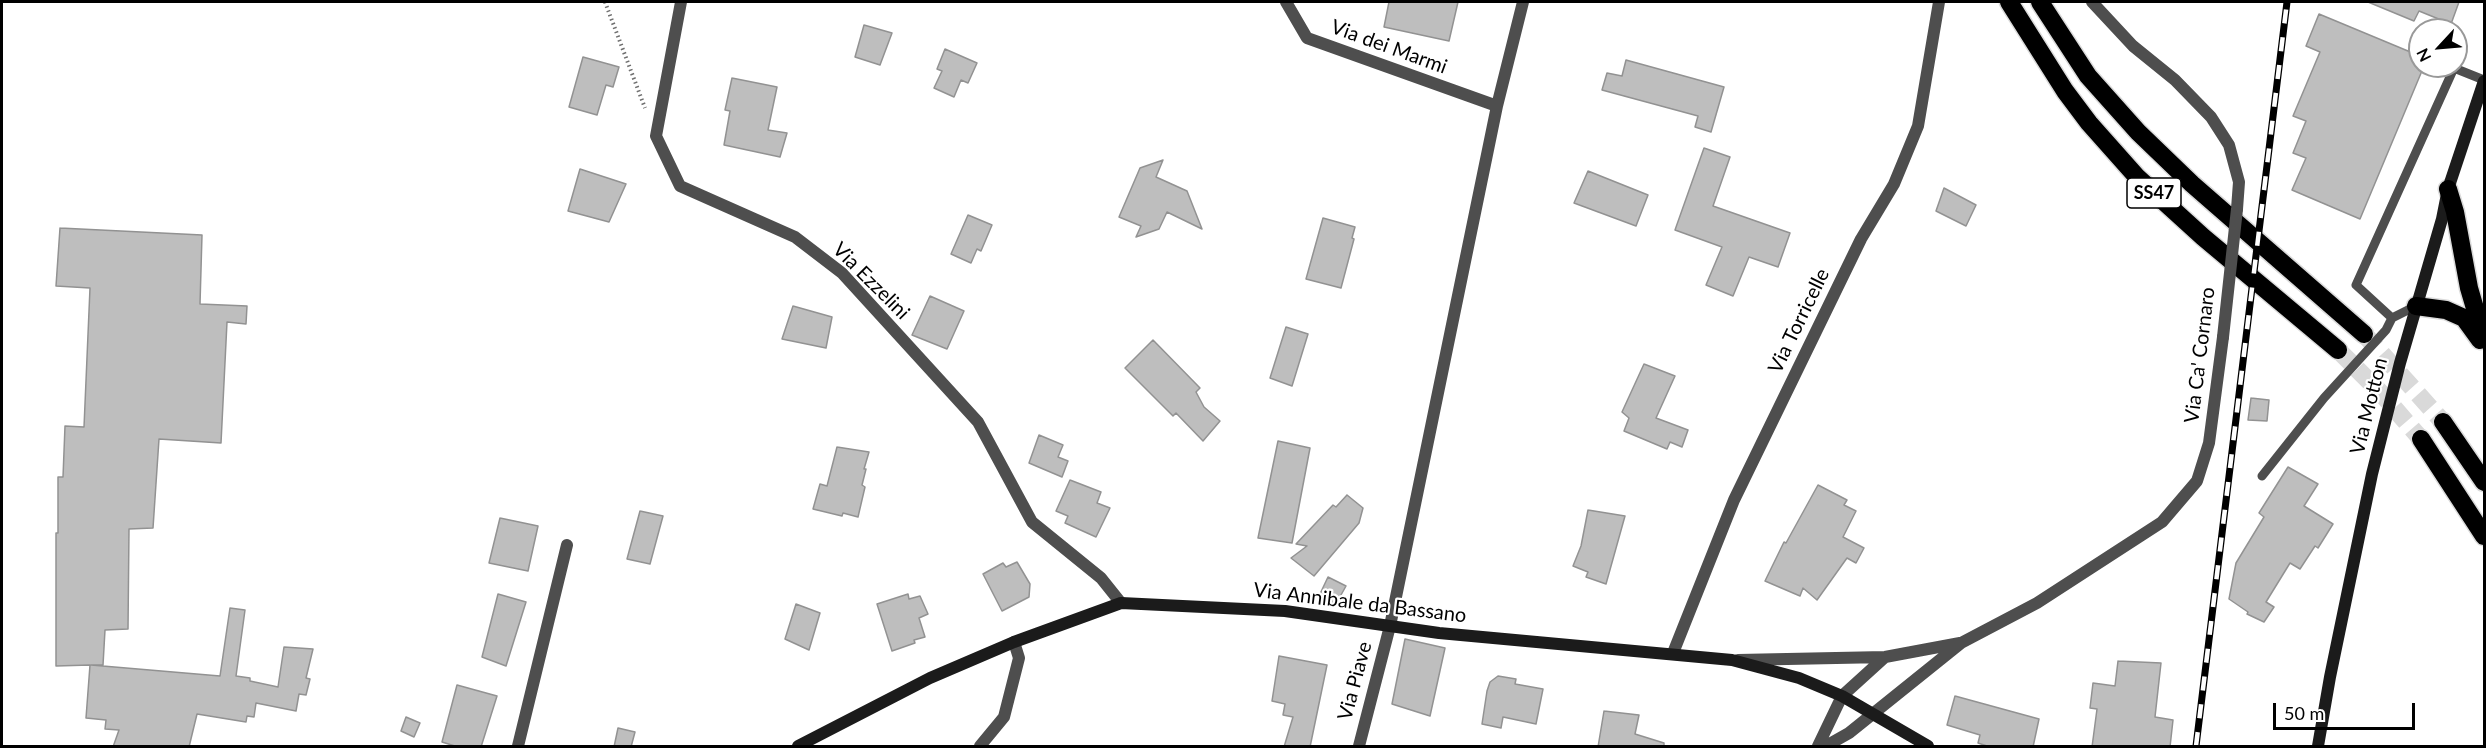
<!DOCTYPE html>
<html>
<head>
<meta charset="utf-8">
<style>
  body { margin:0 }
  #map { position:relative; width:2486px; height:748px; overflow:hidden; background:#fff; font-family:Lato,sans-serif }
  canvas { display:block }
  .frame { position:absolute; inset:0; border:3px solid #000; pointer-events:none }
  .north { position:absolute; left:2408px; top:18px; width:60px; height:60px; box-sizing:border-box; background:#fff; border:2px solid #999; border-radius:50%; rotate:244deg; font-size:16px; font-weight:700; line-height:24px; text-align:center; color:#000 }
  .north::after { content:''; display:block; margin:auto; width:21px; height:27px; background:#000; clip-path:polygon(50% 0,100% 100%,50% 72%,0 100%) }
  .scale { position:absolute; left:2273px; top:703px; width:142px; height:27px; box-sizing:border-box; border:3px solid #000; border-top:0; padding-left:8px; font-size:18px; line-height:21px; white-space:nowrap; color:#000; -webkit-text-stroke:4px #fff; paint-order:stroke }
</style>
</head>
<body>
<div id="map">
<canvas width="2486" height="748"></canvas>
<div class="frame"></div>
<div class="north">N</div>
<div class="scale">50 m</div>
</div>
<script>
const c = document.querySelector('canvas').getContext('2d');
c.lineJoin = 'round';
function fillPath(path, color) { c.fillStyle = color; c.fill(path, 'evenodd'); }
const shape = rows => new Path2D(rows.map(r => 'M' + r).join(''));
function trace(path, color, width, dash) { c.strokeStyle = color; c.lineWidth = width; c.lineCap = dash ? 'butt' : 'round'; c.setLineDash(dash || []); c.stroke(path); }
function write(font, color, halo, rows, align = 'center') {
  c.font = font + ' Lato,sans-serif'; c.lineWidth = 4.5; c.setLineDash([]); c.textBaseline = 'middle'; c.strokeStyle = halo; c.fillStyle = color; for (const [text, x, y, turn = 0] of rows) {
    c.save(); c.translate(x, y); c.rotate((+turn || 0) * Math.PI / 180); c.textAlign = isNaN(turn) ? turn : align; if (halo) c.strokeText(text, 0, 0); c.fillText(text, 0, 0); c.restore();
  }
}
const building = shape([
  [1389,2,1458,2,1449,41,1384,27,1389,2],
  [2368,2,2459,2,2451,24,2419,11,2414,21,2368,2],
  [2319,14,2420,56,2420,66,2424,66,2360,219,2292,190,2306,158,2293,153,2306,121,2293,116,2320,52,2306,46,2319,14],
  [864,25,892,33,880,65,855,57,864,25],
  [945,49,977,63,968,83,961,80,954,97,934,88,942,71,937,69,945,49],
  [583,57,619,67,613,87,606,85,597,115,569,107,583,57],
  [1626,60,1724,87,1711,132,1695,127,1698,116,1602,90,1607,73,1622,76,1626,60],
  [732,78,777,87,768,130,787,133,780,157,724,145,730,111,725,110,732,78],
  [1704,148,1730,157,1713,206,1790,233,1778,267,1749,257,1733,296,1706,285,1722,247,1675,230,1704,148],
  [1163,160,1156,177,1187,191,1202,229,1167,212,1159,229,1136,237,1141,226,1119,217,1140,168,1163,160],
  [580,169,626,184,609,222,568,211,580,169],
  [1588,171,1648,195,1636,226,1574,203,1588,171],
  [1944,188,1976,205,1966,226,1936,211,1944,188],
  [968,215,992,225,981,251,977,249,971,263,951,254,968,215],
  [1323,218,1355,227,1352,238,1354,239,1341,288,1306,279,1323,218],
  [60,228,202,235,200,304,247,306,246,324,227,322,221,443,159,439,153,528,129,529,128,629,105,630,103,665,91,665,220,676,230,608,245,610,236,676,250,678,250,681,278,687,284,647,313,649,306,678,310,679,306,695,299,694,296,711,256,703,254,717,247,716,246,722,197,714,189,747,113,747,119,730,105,729,106,720,86,718,90,665,56,666,56,533,58,533,58,477,63,477,65,426,84,427,90,288,56,286,60,228],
  [930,296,964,311,947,349,912,335,930,296],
  [793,306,832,317,826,348,782,339,793,306],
  [1286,327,1308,334,1292,386,1270,378,1286,327],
  [1153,340,1200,388,1196,392,1204,407,1220,421,1203,441,1176,413,1173,416,1125,368,1153,340],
  [1644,364,1675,376,1656,418,1688,430,1682,447,1670,442,1667,449,1624,431,1629,418,1622,412,1644,364],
  [2251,398,2269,400,2267,421,2248,420,2251,398],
  [1039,435,1063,445,1058,457,1068,461,1062,477,1029,463,1039,435],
  [1278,441,1310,448,1292,543,1258,538,1278,441],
  [837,447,869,452,864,469,866,469,862,485,865,487,858,517,843,513,842,516,813,509,820,484,827,486,837,447],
  [2288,467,2318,484,2304,506,2333,524,2318,548,2315,546,2300,569,2290,563,2266,602,2274,607,2264,622,2247,614,2248,612,2229,599,2236,563,2264,517,2259,513,2288,467],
  [1070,480,1101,492,1097,503,1110,508,1096,537,1065,523,1068,516,1056,511,1070,480],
  [1818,485,1847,500,1844,505,1856,511,1843,537,1864,548,1856,563,1847,558,1817,600,1803,588,1800,596,1765,581,1784,542,1786,543,1818,485],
  [1347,495,1363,508,1359,523,1314,576,1291,558,1307,546,1296,544,1333,505,1336,507,1347,495],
  [1588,510,1625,516,1606,584,1586,577,1588,572,1573,566,1581,546,1588,510],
  [640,511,663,516,650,564,627,559,640,511],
  [500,518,538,526,528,571,489,563,500,518],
  [1017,562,1030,584,1029,597,1002,611,983,574,1003,563,1006,567,1017,562],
  [1328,577,1346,586,1336,604,1319,596,1328,577],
  [498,594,526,602,506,666,482,657,498,594],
  [908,594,909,599,920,596,928,614,919,618,925,637,914,640,915,643,892,651,877,604,908,594],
  [796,604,820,613,809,650,785,639,796,604],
  [1405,639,1445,648,1430,716,1392,704,1405,639],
  [1279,656,1327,665,1310,747,1284,747,1293,717,1283,715,1285,704,1272,701,1279,656],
  [2118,661,2161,663,2155,717,2173,720,2170,747,2092,747,2097,709,2090,708,2093,683,2115,686,2118,661],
  [1498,676,1516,679,1515,684,1543,689,1536,724,1503,717,1501,728,1482,724,1487,691,1490,682,1498,676],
  [457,685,497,696,481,747,458,747,442,742,457,685],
  [1955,696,2039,719,2033,747,1990,747,1978,743,1980,735,1947,725,1955,696],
  [1604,711,1639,715,1635,734,1664,743,1664,747,1598,747,1604,711],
  [406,717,420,723,414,737,401,731,406,717],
  [618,728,635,732,631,747,614,747,618,728]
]);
const highwayTunnel = shape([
  [2364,334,2443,422],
  [2338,350,2381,393,2421,439]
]);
const path = shape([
  [605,2,645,108]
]);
const lane = shape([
  [2392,318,2356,285,2454,68,2484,80],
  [2262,476,2324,398,2386,330,2392,318,2416,306]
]);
const street = shape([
  [681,2,656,136,680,186,795,237,842,273,978,422,1032,522,1101,578,1121,603],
  [1286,2,1307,38,1497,106],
  [2092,2,2133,46,2175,80,2211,117,2229,145,2239,182,2237,209],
  [1673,653,1734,500,1861,239,1894,184,1918,126,1939,2],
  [1738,660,1885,657,1960,643],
  [518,746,567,545],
  [980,746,1004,717,1019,658,1014,642],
  [1359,746,1390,626,1497,106,1523,2],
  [1818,746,1842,696,1885,657],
  [1826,746,1849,733,1961,643,2037,603,2162,522,2197,481,2209,443,2223,337]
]);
const secondary = shape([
  [798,746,930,678,1014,642,1121,603,1285,611,1439,633,1732,660,1799,678,1842,696,1928,746],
  [2318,746,2330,677,2372,474,2400,363,2442,219,2448,189,2484,81]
]);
const highway = shape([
  [2009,2,2065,91,2089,123,2137,177,2203,237,2338,350],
  [2040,2,2088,76,2138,132,2192,184,2364,334],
  [2448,189,2455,212,2469,288,2484,339],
  [2416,306,2446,310,2464,318,2480,340],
  [2443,422,2484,482],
  [2421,439,2484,536]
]);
const rail = shape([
  [2196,746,2287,2]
]);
const streetBridge = shape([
  [2223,337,2237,209]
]);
const shields = [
  [2154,193,54]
];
const shieldNames = [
  ["SS47",2154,193]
];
const streetNames = [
  ["Via dei Marmi",1389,47,20],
  ["Via Ezzelini",871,281,45],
  ["Via Torricelle",1799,321,-64],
  ["Via Ca' Cornaro",2200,355,-83],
  ["Via Motton",2369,406,-76],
  ["Via Annibale da Bassano",1360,603,7],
  ["Via Piave",1355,681,-75]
];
fillPath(building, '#bebebe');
trace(building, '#929292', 1.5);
trace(highwayTunnel, '#d9d9d9', 18, [18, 9]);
trace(highway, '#dbdbdb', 21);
trace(path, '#707070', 4, [1.5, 3]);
trace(lane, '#4e4e4e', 9);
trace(street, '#4e4e4e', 12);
trace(secondary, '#1b1b1b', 12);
trace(highway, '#000', 18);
trace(rail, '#000', 7);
trace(rail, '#fff', 4.5, [14]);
trace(streetBridge, '#4e4e4e', 12);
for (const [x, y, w] of shields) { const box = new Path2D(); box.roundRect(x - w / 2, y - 15, w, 30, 4.5); c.fillStyle = '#fff'; c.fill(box); trace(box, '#000', 1.5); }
write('bold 18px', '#000', null, shieldNames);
write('20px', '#000', '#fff', streetNames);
</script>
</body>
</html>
